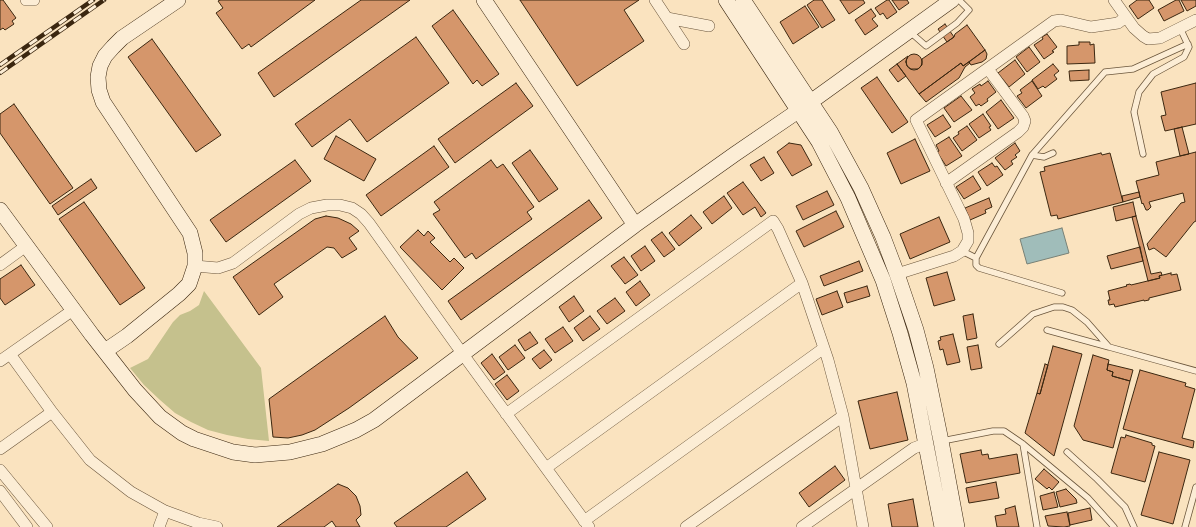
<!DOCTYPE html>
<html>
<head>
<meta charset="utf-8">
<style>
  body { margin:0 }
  canvas { display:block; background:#fae3bf }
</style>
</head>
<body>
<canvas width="1196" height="527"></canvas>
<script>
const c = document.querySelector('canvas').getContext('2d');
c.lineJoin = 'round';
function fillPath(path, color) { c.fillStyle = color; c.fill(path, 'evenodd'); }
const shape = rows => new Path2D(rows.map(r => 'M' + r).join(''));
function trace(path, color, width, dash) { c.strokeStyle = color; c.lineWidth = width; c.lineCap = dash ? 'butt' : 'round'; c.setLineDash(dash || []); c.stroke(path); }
const green = shape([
  [204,291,261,368,269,441,248,439,227,435,208,430,191,422,175,413,160,400,144,385,130,368,148,359,173,322,180,315,190,311,199,305]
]);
const water = shape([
  [1062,228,1069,253,1027,264,1020,239,1062,228]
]);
const building = shape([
  [0,0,3,0,16,18,12,21,14,24,5,30,3,28,0,30,0,0],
  [220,0,315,0,251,47,249,44,242,49,216,13,223,8,218,1,220,0],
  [361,0,410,0,274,97,258,73,361,0],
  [520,0,639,0,624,10,644,41,577,86,520,0],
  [814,0,822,0,835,20,822,28,807,5,814,0],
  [840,0,863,0,865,3,849,14,840,0],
  [887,0,889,0,897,12,887,19,883,13,880,15,875,8,887,0],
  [892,0,907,0,909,3,899,10,892,0],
  [1137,0,1149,0,1154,8,1138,19,1129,6,1137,0],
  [1176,0,1179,0,1184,11,1164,21,1158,10,1176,0],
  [1181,0,1196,0,1196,6,1187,11,1181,0],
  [805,6,819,27,793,44,780,22,805,6],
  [871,9,876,16,872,19,878,26,865,35,855,20,871,9],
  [453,10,499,74,482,86,477,80,473,84,432,26,453,10],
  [945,24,954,37,947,42,938,29,945,24],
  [967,25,985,50,963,66,961,63,919,94,897,64,908,56,906,61,907,66,911,69,918,69,922,65,922,59,954,37,955,34,967,25],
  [1047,34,1057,47,1052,51,1054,52,1044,59,1034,45,1043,39,1042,37,1047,34],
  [416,37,449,83,367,142,350,119,312,147,295,124,416,37],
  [152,39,221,135,196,152,128,57,152,39],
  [1079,42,1090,42,1090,45,1094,44,1095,63,1067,64,1067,46,1079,45,1079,42],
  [1029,47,1040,62,1027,72,1016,57,1029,47],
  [985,50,987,54,986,59,982,62,971,65,969,62,985,50],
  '906 62a8 8 0 1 1 16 0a8 8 0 1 1-16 0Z',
  [1015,60,1025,74,1009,87,998,73,1015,60],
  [969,62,970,63,965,67,959,78,926,102,919,94,961,63,963,66,969,62],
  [897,64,906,76,898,82,889,70,897,64],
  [1053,64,1059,71,1054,75,1057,79,1045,88,1043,86,1038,89,1032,80,1053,64],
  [1089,70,1089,80,1070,81,1069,71,1089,70],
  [877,77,908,122,892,133,861,88,877,77],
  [988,81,996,92,987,99,988,101,981,106,979,104,976,106,970,97,975,93,972,89,980,84,981,86,988,81],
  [1032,81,1042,96,1026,108,1017,96,1022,93,1020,90,1032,81],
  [516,83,533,106,455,163,438,139,516,83],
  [1196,83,1196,124,1165,131,1161,116,1166,115,1161,92,1196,83],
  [961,96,972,110,954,122,944,108,961,96],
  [1001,100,1014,118,998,129,986,112,1001,100],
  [14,104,73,188,50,204,0,133,0,114,14,104],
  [983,114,991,126,989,127,991,130,979,138,969,124,983,114],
  [943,115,951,127,935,137,927,125,943,115],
  [967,126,977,140,962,151,953,138,959,134,958,132,967,126],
  [1182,127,1189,154,1180,156,1174,129,1182,127],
  [336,136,376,159,364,181,324,159,336,136],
  [949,137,962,156,946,166,937,152,939,151,936,145,949,137],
  [915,139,930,171,901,184,887,153,915,139],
  [789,143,801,145,812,165,792,176,777,152,789,143],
  [1015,143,1020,151,1015,155,1017,157,1011,161,1013,164,1005,170,995,158,1015,143],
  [434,146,449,167,381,216,366,195,434,146],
  [530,150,558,189,539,202,512,163,530,150],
  [1196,152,1196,221,1194,222,1166,257,1154,248,1149,250,1147,244,1181,203,1185,202,1183,193,1149,202,1151,207,1148,210,1146,210,1143,203,1142,204,1136,181,1159,175,1156,162,1196,152],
  [1101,153,1102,155,1110,153,1123,202,1058,219,1057,215,1051,216,1040,172,1045,171,1044,167,1101,153],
  [764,157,774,173,761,181,750,165,764,157],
  [295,160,311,181,226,242,210,220,295,160],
  [491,160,497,168,503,164,534,207,527,212,532,219,476,259,472,253,465,258,433,214,440,210,434,202,491,160],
  [992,163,995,167,997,166,1003,175,987,186,978,172,992,163],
  [973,176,981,189,964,199,956,187,973,176],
  [91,179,97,188,58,215,52,206,91,179],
  [743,182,766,213,761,217,755,207,743,215,727,193,743,182],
  [827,191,834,205,803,220,796,206,827,191],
  [1139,192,1140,197,1123,202,1122,196,1139,192],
  [724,196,732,208,712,224,703,212,724,196],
  [989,198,992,207,985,210,986,213,970,220,965,208,989,198],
  [589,200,602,218,461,320,448,301,589,200],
  [84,202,145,288,120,305,59,219,84,202],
  [1133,202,1136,216,1116,221,1113,207,1133,202],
  [836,211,844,227,804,247,796,231,836,211],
  [691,215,702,228,679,246,669,233,691,215],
  [326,216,338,218,351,224,359,231,349,238,357,249,342,258,334,248,327,247,274,284,283,297,259,315,233,277,315,219,326,216],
  [1136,216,1151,274,1161,272,1162,275,1159,276,1160,278,1148,281,1132,217,1136,216],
  [939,217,950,242,910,259,900,234,939,217],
  [418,230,424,236,428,231,435,238,430,242,450,262,454,258,464,268,442,290,400,247,418,230],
  [662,232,675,249,664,257,651,240,662,232],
  [645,246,655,261,641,271,631,256,645,246],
  [1140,247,1143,261,1111,269,1107,256,1140,247],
  [624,257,638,275,625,284,611,266,624,257],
  [859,261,863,271,824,286,820,276,859,261],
  [21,265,35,285,5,305,0,298,0,279,21,265],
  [947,272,955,300,934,306,926,278,947,272],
  [1171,273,1171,275,1177,274,1181,290,1149,298,1149,300,1144,301,1144,300,1115,307,1114,304,1109,305,1108,300,1110,300,1108,291,1127,286,1126,285,1130,284,1131,285,1160,278,1159,276,1171,273],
  [640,281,650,295,636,306,626,292,640,281],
  [867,286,870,296,847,303,844,293,867,286],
  [837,291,843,307,822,315,816,299,837,291],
  [574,296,584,311,569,322,559,307,574,296],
  [615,298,625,311,607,324,597,311,615,298],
  [973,314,977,338,967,340,963,316,973,314],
  [385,316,398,337,418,358,349,408,315,430,302,435,288,438,273,437,269,399,385,316],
  [590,316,600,329,583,341,574,328,590,316],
  [563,327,573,341,555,353,545,339,563,327],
  [530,332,538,343,525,351,518,340,530,332],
  [953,334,960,362,947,365,943,349,940,350,938,341,941,340,940,337,953,334],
  [515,345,525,358,508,370,499,357,515,345],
  [978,345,982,368,971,370,967,347,978,345],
  [1053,346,1082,354,1054,456,1025,433,1037,393,1040,394,1053,346],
  [544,350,552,360,540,369,532,359,544,350],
  [492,354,505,372,494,380,481,363,492,354],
  [1093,355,1109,360,1107,370,1113,372,1112,376,1130,381,1113,448,1083,440,1074,426,1093,355],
  [1045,364,1048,365,1040,394,1037,393,1045,364],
  [1108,364,1133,370,1130,381,1112,376,1113,372,1107,370,1108,364],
  [1140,370,1186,383,1185,386,1195,389,1182,438,1194,441,1193,448,1123,429,1140,370],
  [507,375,519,391,507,400,495,384,507,375],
  [897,392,908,440,870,449,858,401,897,392],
  [1126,435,1152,443,1152,445,1155,446,1145,482,1111,473,1121,437,1125,438,1126,435],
  [981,450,982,455,988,454,989,459,1017,454,1020,473,966,483,960,454,981,450],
  [1159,452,1190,460,1173,524,1141,515,1159,452],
  [835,466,845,480,809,507,799,493,835,466],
  [1044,469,1059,482,1052,490,1049,487,1047,489,1035,479,1044,469],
  [467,472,486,499,446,527,397,527,394,523,467,472],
  [996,482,999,498,969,503,966,488,996,482],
  [338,484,348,488,356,496,360,506,361,515,356,520,360,527,336,527,332,521,324,527,277,527,338,484],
  [1066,489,1076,499,1077,503,1060,507,1056,492,1066,489],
  [1054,492,1058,507,1043,510,1040,496,1054,492],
  [913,499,918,527,892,527,888,504,913,499],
  [1015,506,1019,527,997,527,995,516,1006,514,1005,509,1015,506],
  [1090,508,1092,520,1070,525,1068,513,1090,508],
  [1067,512,1070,526,1064,527,1048,526,1045,516,1067,512]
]);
const lane = shape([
  [909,31,926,46,957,23,969,10,959,0],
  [1143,154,1134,112,1139,92,1153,74,1184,57,1189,47,1180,28],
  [1032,155,1044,157,1053,153],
  [962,251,976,258],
  [1062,293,979,268,976,265,976,258,1032,155,1105,72,1133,69,1188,44],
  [1047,330,1109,347],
  [999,344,1033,314,1054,307,1063,307,1072,310,1087,322,1109,347,1196,371],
  [942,441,993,431,1004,431,1023,444,1088,498,1114,527],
  [1023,444,1037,527],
  [1067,452,1097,479,1125,507,1134,527],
  [1185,527,1196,487]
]);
const street = shape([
  [26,0,34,0],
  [655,0,684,44],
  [1114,0,1134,28,1143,36,1148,39,1160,38,1196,20],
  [667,18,709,26],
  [946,183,1018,132,1023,127,1025,121,1023,116,988,69],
  [0,265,26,246],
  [195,266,218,268,233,263,299,214,311,208,327,205,340,205,352,208,361,214,369,223,462,353,589,527],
  [897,274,954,256,962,251,968,241,968,233,964,219,916,120,1054,21,1061,20,1091,27,1118,23,1126,17],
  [10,354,52,412,90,460,131,492,165,511,198,523,217,527],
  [0,361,73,310],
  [506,414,773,221,778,229,802,283,828,360,843,416,863,527],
  [0,449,52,412],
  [546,468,802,283],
  [0,470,47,527],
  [0,491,27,527],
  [584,521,824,348],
  [159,527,165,511],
  [686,527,843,416],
  [802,527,914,448,927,443]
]);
const secondary = shape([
  [484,0,635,225],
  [726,0,819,142,848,198,883,280,900,333,914,383,942,527],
  [743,0,831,133,861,188,883,237,897,274,916,330,926,368,941,441,957,527],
  [0,210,92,335,135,390,160,417,182,433,194,439,233,452,255,455,290,452,322,444,356,430,374,420,635,225,735,154,798,111,952,0],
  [105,351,127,336,179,294,189,284,195,266,195,253,190,233,103,102,99,90,98,77,100,66,105,56,113,47,122,38,178,0]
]);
const rail = shape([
  [0,65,93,0],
  [0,73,104,0]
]);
fillPath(green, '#c5c18d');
fillPath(water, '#a0bdba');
trace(water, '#788176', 1);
fillPath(building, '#d5966b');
trace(building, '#3b2710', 1);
trace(lane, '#6b563c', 7);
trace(street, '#6b563c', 12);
trace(secondary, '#3b2710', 16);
trace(lane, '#fcedd5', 5.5);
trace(street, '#fcedd5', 11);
trace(secondary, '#fcedd5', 15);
trace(rail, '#3b2710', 4.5);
trace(rail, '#fcedd5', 3, [9]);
</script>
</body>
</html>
